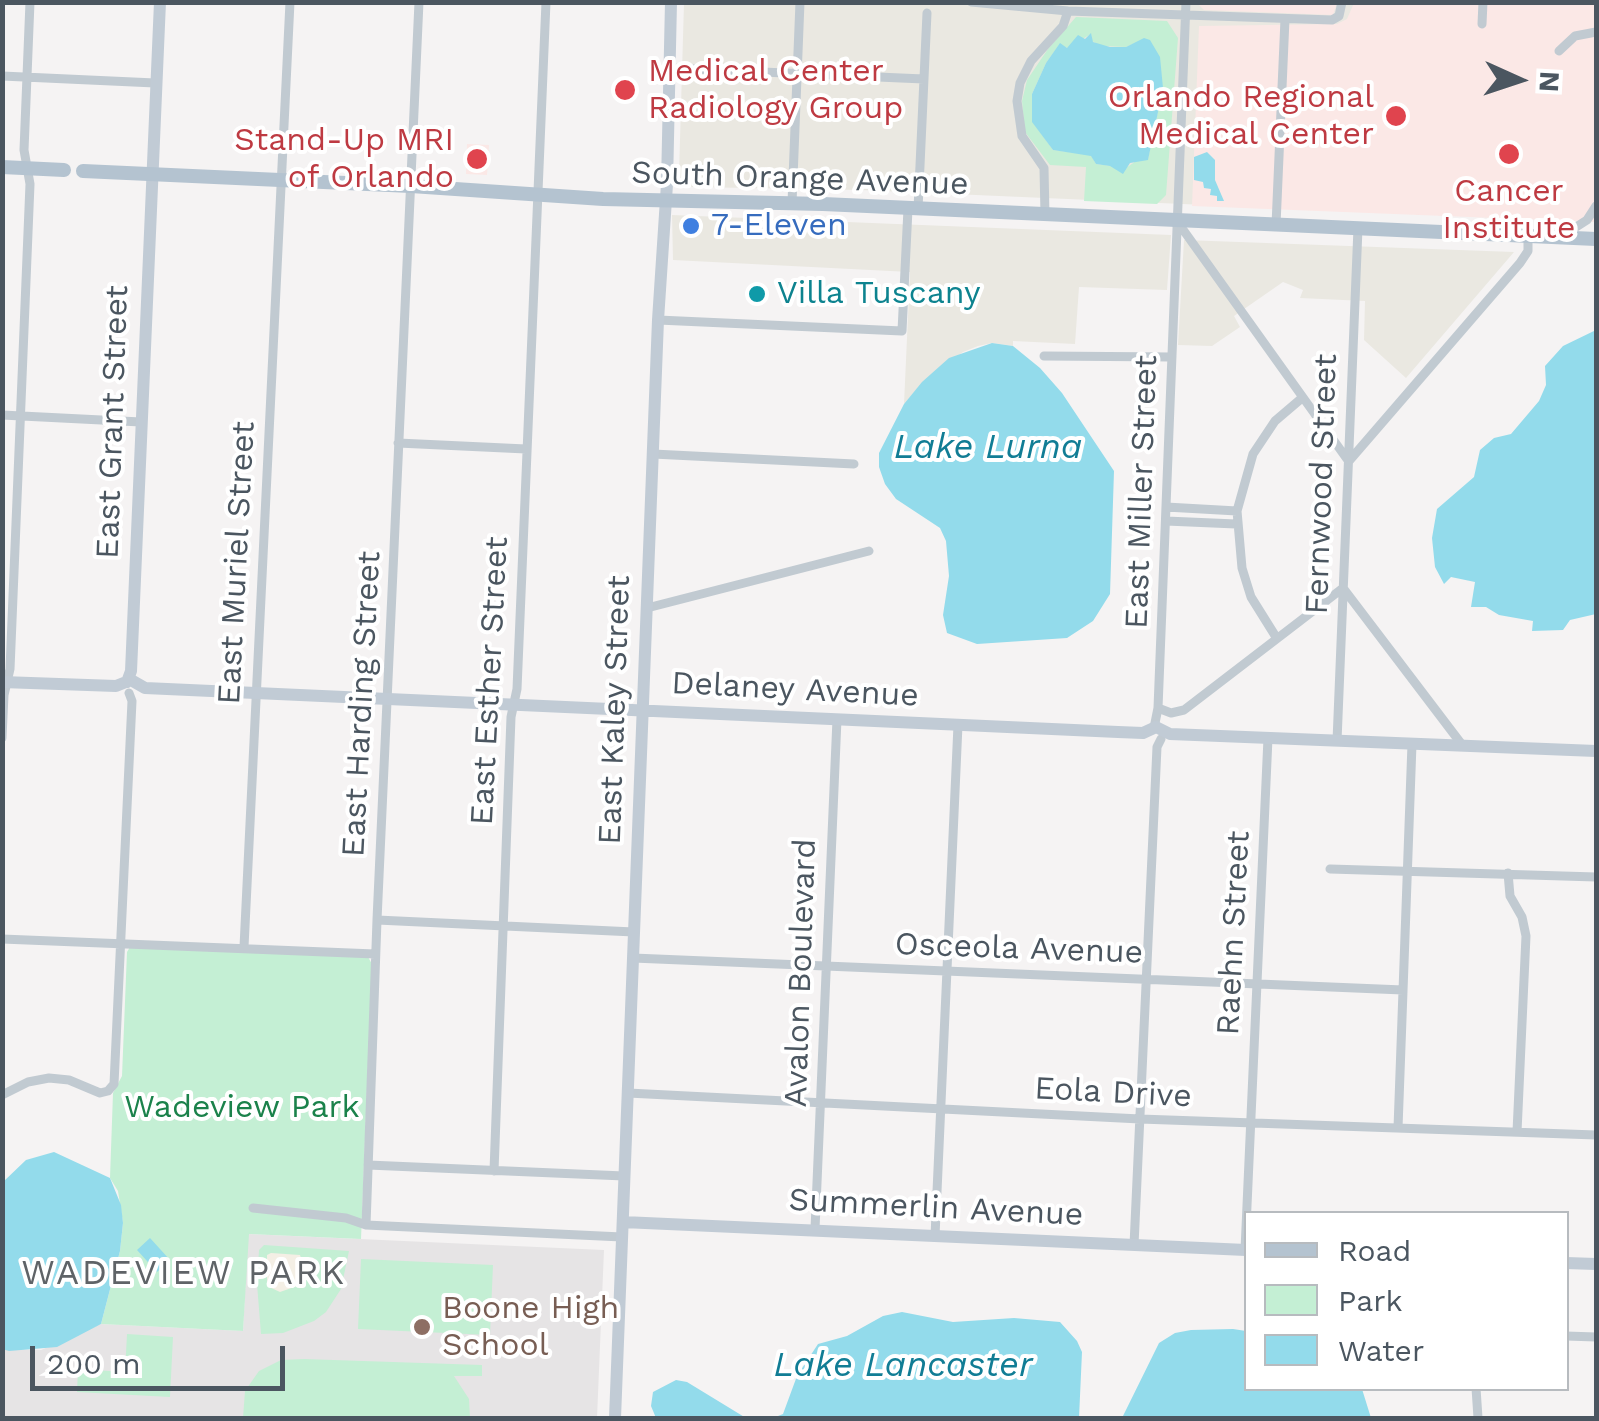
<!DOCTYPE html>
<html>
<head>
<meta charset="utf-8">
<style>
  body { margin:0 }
  #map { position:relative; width:1599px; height:1421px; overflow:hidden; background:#f5f3f3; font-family:"Work Sans",sans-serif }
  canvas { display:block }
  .frame { position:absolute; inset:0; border:5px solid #4b5660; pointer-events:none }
  .legend { position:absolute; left:1244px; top:1211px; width:325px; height:180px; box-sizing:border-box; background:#fff; border:2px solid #b7bbbf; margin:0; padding:12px 18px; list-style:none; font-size:30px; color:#4b5660 }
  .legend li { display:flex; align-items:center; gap:20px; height:50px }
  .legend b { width:50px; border:2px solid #b7bbbf }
  .north { position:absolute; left:1469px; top:30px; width:100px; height:100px; -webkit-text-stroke:8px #fff; paint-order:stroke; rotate:93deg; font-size:28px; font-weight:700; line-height:40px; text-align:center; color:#4b5660 }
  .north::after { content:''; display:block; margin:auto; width:35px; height:45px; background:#4b5660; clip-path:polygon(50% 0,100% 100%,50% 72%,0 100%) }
  .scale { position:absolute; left:30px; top:1346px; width:255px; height:45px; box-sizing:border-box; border:5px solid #4b5660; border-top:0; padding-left:12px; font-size:30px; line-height:35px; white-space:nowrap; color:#4b5660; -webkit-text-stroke:8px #fff; paint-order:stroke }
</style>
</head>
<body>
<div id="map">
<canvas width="1599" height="1421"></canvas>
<div class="frame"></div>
<ul class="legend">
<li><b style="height:12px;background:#b4c3d0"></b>Road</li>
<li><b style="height:28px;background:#c4efd4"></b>Park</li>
<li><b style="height:28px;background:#93dbeb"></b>Water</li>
</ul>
<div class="north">N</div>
<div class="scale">200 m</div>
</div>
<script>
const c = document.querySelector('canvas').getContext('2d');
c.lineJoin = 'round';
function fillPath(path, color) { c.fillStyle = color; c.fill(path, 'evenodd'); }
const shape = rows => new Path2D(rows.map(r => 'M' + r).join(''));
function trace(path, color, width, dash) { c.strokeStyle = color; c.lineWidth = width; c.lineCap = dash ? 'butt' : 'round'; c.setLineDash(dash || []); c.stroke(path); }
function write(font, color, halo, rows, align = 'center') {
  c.font = font + ' "Work Sans",sans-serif'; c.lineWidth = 8; c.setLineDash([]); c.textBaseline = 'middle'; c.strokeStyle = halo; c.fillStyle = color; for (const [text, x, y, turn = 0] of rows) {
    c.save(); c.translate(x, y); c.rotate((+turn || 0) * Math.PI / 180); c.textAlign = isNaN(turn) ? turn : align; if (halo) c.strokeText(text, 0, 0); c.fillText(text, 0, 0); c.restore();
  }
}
const commercial = shape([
  [684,3,1596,3,1596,222,861,190,692,187,681,182,679,174],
  [672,215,1171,235,1167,290,1079,287,1075,344,1013,341,1013,346,992,343,978,346,963,352,923,382,904,404,910,272,673,260],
  [1184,240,1514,252,1406,378,1364,340,1365,301,1300,298,1303,290,1283,282,1234,316,1240,327,1212,346,1178,345]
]);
const education = shape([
  [248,1234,604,1250,597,1418,3,1418,2,1349,41,1350,101,1324,243,1331]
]);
const medical = shape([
  [1337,3,1333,15,1204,10,1198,4],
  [1354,3,1596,3,1596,222,1192,206,1199,26,1337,24,1347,19],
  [467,144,489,145,487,175,466,174]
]);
const green = shape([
  [1076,17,1167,21,1178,38,1166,195,1157,204,1084,201,1086,167,1050,165,1025,132,1022,101,1027,80,1048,49],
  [1091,34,1092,41,1101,46,1126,47,1135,43,1158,111,1148,159,1139,159,1126,168,1096,164,1091,155,1053,150,1033,122,1032,94,1046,63,1059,45,1067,48],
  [130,947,368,957,372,964,361,1239,249,1234,243,1331,101,1324,120,1251,123,1223,118,1191,110,1178,113,1093,122,1076,127,952],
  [264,1245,349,1251,341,1289,326,1312,314,1321,283,1333,261,1334,257,1284,259,1250],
  [361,1259,493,1265,490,1335,358,1329],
  [127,1334,173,1337,170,1397,77,1392,78,1369,125,1372],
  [304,1359,482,1365,482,1376,454,1376,469,1399,470,1418,243,1418,245,1391,259,1371,281,1360]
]);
const sand = shape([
  [271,1253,300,1255,305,1270,297,1286,280,1292,267,1286,267,1255]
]);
const water = shape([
  [1091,33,1093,42,1110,47,1126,47,1144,38,1150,40,1160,57,1163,88,1148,160,1130,163,1123,174,1110,166,1096,164,1091,156,1053,150,1032,122,1032,94,1046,63,1060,43,1067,48,1078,35,1085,39],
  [1207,152,1215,160,1215,180,1224,201,1217,201,1217,196,1210,195,1211,189,1204,188,1203,182,1194,180,1194,157],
  [1596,330,1596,614,1570,620,1563,630,1532,631,1533,621,1499,615,1486,607,1471,607,1475,582,1451,577,1444,584,1435,567,1432,538,1437,509,1474,477,1480,450,1494,438,1511,434,1539,401,1546,385,1545,366,1563,346],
  [992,343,1013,346,1040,368,1062,393,1114,471,1110,594,1093,621,1067,638,977,644,947,633,943,615,949,576,946,541,940,528,896,499,885,484,879,467,879,453,904,404,922,382,949,358],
  [54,1152,110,1178,121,1205,123,1223,120,1251,101,1324,57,1347,9,1351,2,1349,3,1182,26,1160],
  [150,1238,170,1260,157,1272,137,1250],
  [902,1312,953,1322,1014,1318,1060,1322,1077,1341,1082,1352,1079,1418,773,1418,783,1414,797,1376,818,1344,847,1336,883,1316],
  [1233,1329,1246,1331,1246,1388,1362,1389,1371,1418,1122,1418,1159,1343,1175,1333,1191,1330],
  [676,1380,687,1382,746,1418,656,1418,651,1406,653,1392]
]);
const street = shape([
  [971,2,1068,11,1332,20,1339,16,1342,2],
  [1482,24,1483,2],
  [1559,51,1575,36,1596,32],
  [670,68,924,79],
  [2,76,155,83],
  [792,203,800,2],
  [918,209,927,13],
  [1045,216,1044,168,1022,136,1017,101,1020,83,1031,61,1063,26,1068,11],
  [1179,224,1347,459],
  [1276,225,1285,19],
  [1562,236,1587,220,1596,206],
  [658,320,902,331,908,209],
  [1044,356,1172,357],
  [2,415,141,422],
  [398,443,526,449],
  [653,454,854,464],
  [1349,461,1520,263,1528,251,1528,235],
  [1166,507,1237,511],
  [1166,521,1236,524],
  [1343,588,1463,746],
  [647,608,869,551],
  [1276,637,1251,597,1242,568,1237,511,1253,454,1275,421,1302,398],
  [1158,708,1171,713,1184,710,1343,588],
  [1154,728,1158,708,1186,2],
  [2,738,4,695,10,669,30,184,24,150,30,2],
  [1337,741,1358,228],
  [1330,869,1596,877],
  [1508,873,1510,896,1522,917,1526,936,1517,1132],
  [377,920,634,932],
  [2,939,375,954],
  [244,947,290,2],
  [633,958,1403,990],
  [628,1093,1140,1119,1596,1135],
  [2,1095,28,1082,49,1078,69,1080,100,1093,108,1091,114,1084,132,701,129,693],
  [1398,1128,1412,744],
  [368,1165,624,1176],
  [494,1171,511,717,517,689,546,2],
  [253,1208,346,1218,366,1225,622,1237],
  [366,1225,377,920,419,2],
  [815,1229,837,719],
  [935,1236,958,725],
  [1134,1245,1157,747,1161,739],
  [1245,1250,1268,738],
  [1566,1336,1596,1337],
  [1476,1388,1478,1418]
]);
const secondary = shape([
  [2,682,116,686,131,680,145,688,1118,732,1143,733,1156,727,1170,734,1596,751],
  [127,682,131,671,160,2],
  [623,1222,1246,1250],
  [1566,1263,1596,1264],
  [615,1418,658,320,667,184,671,2]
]);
const primary = shape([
  [2,167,64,170],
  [83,171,411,186,603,199,823,204,1596,239]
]);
const markers = [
  [625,90,12,"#e0444e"],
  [1396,116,12,"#e0444e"],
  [1509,154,12,"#e0444e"],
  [477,159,12,"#e0444e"],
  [691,226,10,"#3f7fe0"],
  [757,294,10,"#0f9aa8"],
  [422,1327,10,"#8d6e63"]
];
const healthNames = [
  ["Medical Center",648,72,"left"],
  ["Radiology Group",648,109,"left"],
  ["Orlando Regional",1374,98],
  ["Medical Center",1374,135],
  ["Stand-Up MRI",454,141],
  ["of Orlando",454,178],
  ["Cancer",1509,192,"center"],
  ["Institute",1509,229,"center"]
];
const streetNames = [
  ["South Orange Avenue",800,179,2],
  ["East Grant Street",113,422,-88],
  ["Fernwood Street",1322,484,-88],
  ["East Miller Street",1142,492,-88],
  ["East Muriel Street",237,563,-87],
  ["East Esther Street",490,681,-87],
  ["Delaney Avenue",795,690,3],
  ["East Harding Street",362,704,-87],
  ["East Kaley Street",615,710,-88],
  ["Raehn Street",1234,933,-87],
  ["Osceola Avenue",1019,949,2],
  ["Avalon Boulevard",801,973,-88],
  ["Eola Drive",1113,1093,3],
  ["Summerlin Avenue",936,1208,3]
];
const shopNames = [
  ["7-Eleven",711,226]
];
const cultureNames = [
  ["Villa Tuscany",777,294]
];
const parkNames = [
  ["Wadeview Park",242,1108]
];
const educationNames = [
  ["Boone High",442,1309],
  ["School",442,1346]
];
const waterNames = [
  ["Lake Lurna",988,448],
  ["Lake Lancaster",903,1366]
];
const neighbourhoodNames = [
  ["WADEVIEW PARK",184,1274]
];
fillPath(commercial, '#eae8e1');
fillPath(education, '#e6e4e5');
fillPath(medical, '#fbe8e6');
fillPath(green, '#c4efd4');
fillPath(sand, '#f4efe5');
fillPath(water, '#93dbeb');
trace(street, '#c1cad1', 9);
trace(secondary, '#c1cbd5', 12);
trace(primary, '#b4c3d0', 14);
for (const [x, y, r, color] of markers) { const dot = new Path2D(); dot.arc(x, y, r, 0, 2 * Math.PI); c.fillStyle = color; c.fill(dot); trace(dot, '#fff', 4); }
write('32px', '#be3a42', '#fff', healthNames, 'right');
write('32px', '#4b5660', '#fff', streetNames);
write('32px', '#366cbe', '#fff', shopNames, 'left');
write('32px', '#0d838f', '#fff', cultureNames, 'left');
write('32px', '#1b824b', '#fff', parkNames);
write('32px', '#785e54', '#fff', educationNames, 'left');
write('italic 35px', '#117d95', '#fff', waterNames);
c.letterSpacing = '2.5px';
write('35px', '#5f6367', '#fff', neighbourhoodNames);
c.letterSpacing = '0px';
</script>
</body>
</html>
